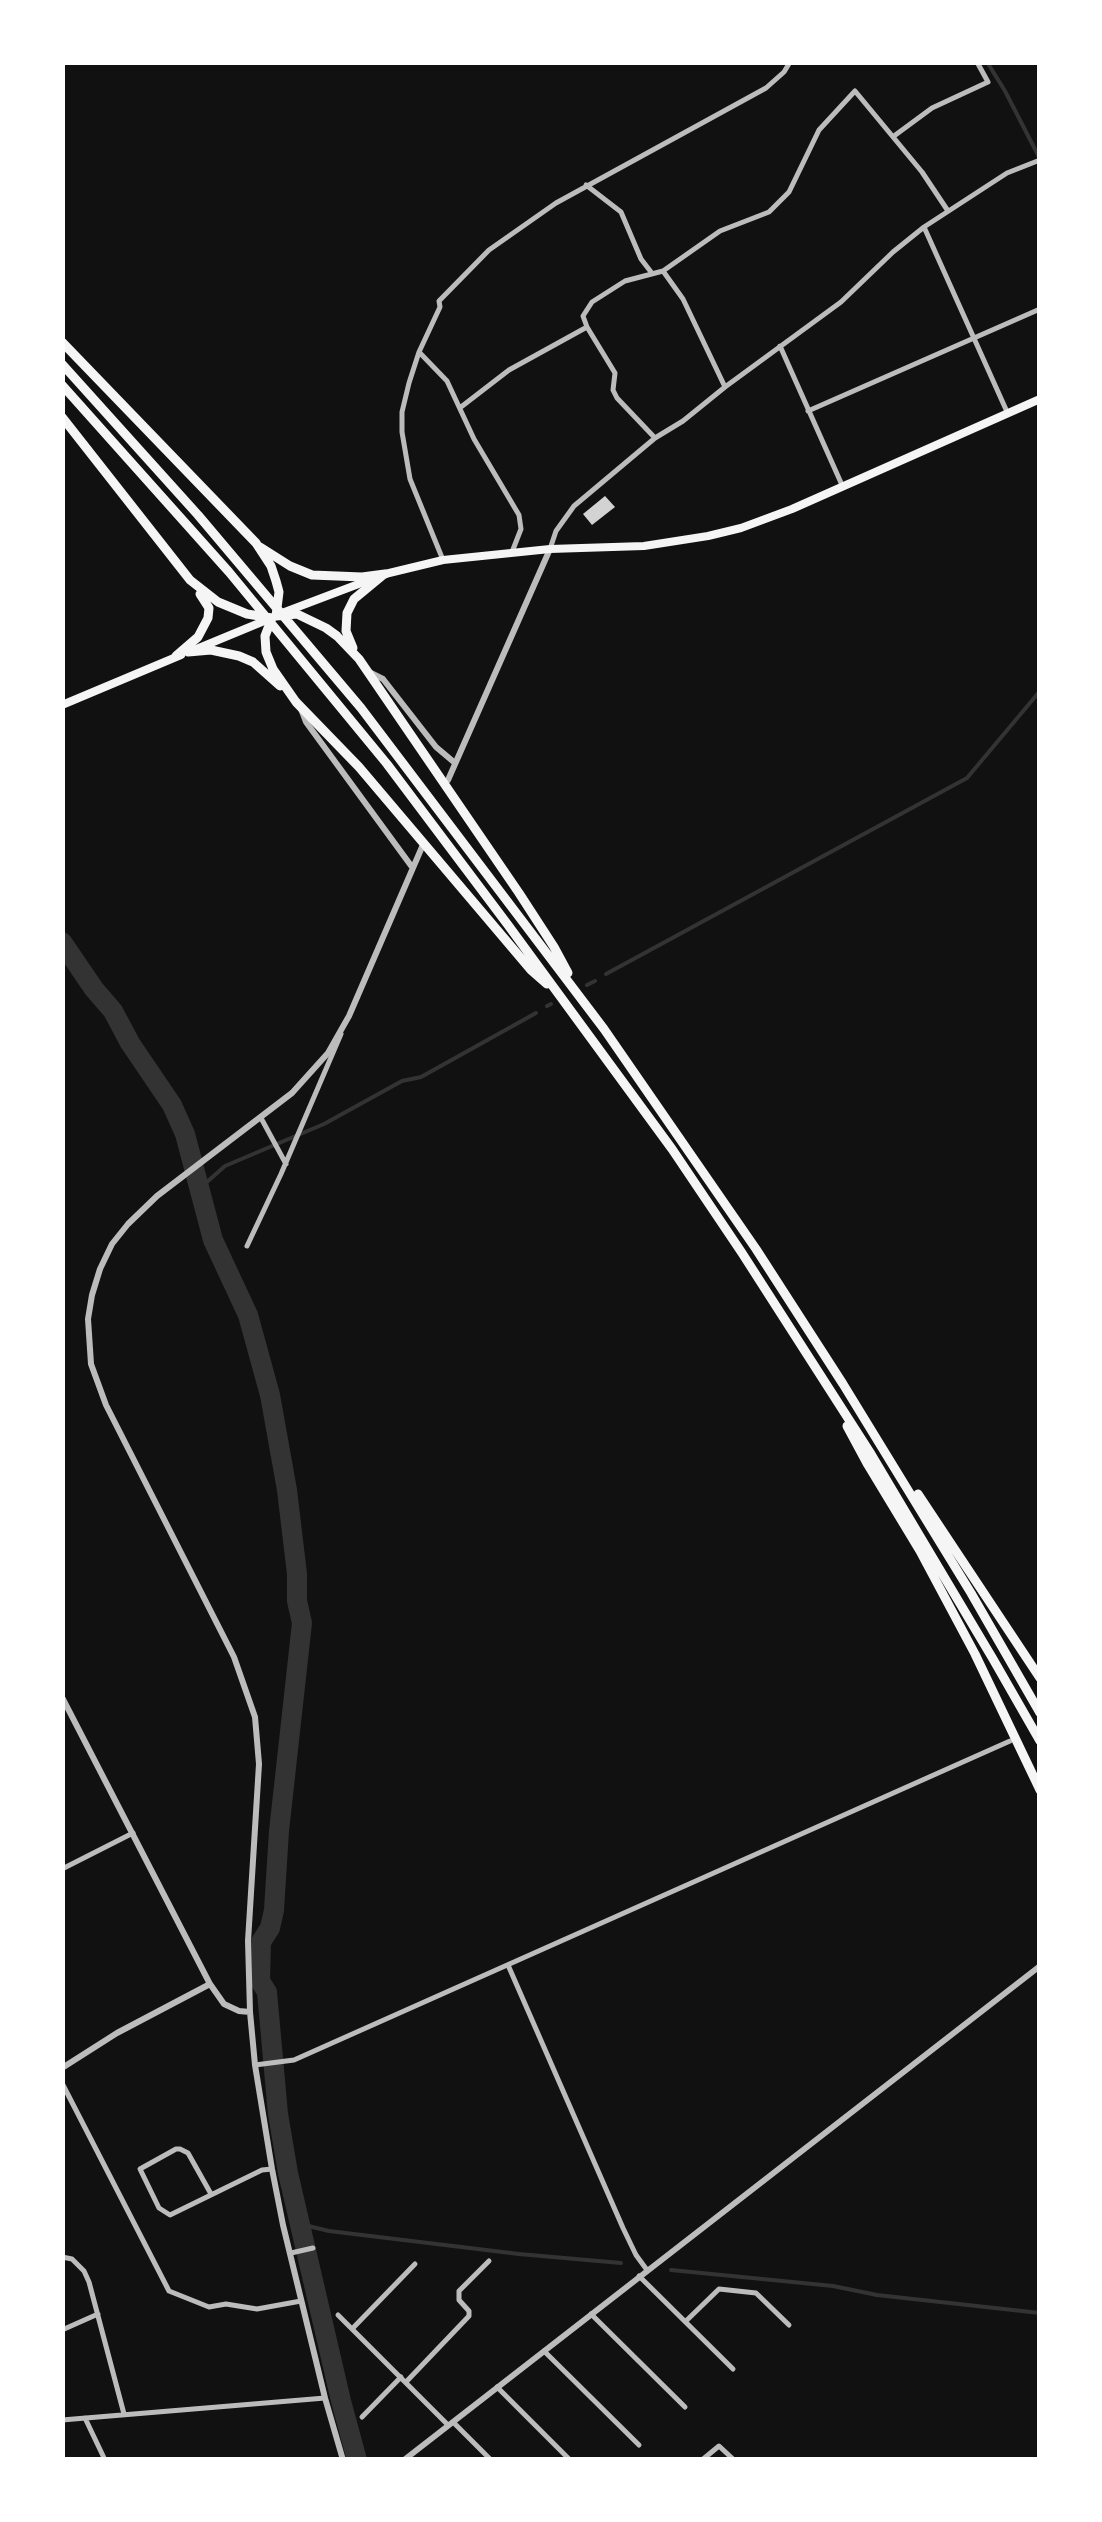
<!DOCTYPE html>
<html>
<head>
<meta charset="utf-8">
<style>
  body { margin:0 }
  #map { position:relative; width:1102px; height:2522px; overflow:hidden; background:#111; font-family:"Libre Baskerville",serif }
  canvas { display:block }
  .frame { position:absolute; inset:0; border:65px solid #fff; pointer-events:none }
</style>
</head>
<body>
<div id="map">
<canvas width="1102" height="2522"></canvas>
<div class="frame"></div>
</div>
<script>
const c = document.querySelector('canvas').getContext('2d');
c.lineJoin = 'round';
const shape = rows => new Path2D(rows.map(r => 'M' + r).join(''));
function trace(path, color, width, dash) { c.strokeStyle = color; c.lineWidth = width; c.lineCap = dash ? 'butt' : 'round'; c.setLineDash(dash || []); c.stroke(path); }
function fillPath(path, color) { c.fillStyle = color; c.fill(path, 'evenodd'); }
const stream = shape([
  [987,62,1005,91,1040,159],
  [606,974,967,778,1040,691],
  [587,985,595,981],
  [547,1006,551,1004],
  [199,1189,225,1166,324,1124,402,1081,421,1077,536,1013],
  [300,2224,329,2231,519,2254,621,2263],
  [671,2270,833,2286,877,2295,1040,2313]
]);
const river = shape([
  [62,942,94,989,113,1011,130,1043,172,1105,185,1134,213,1240,248,1315,270,1395,287,1490,297,1574,297,1601,302,1623,279,1831,274,1910,270,1928,261,1942,260,1981,267,1992,278,2114,288,2173,341,2401,357,2460]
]);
const building = shape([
  [605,496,615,507,592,525,583,514]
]);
const minor = shape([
  [894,136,932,108,988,82,977,62],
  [586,185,621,212,641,259,651,272],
  [924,227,1008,414],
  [663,271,683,299,725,387],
  [587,327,615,373,613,390,617,398,655,438],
  [780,346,842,485],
  [419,352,447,381,474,439,519,515,521,529,512,552],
  [461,407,509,370,587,327,583,316,592,302,625,281,663,271,720,231,769,212,789,192,819,130,855,91,922,172,948,211],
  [808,411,1040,309],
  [550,549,556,531,574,506,655,438,683,421,725,387,841,302,893,252,924,227,1007,173,1040,160],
  [443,560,410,479,402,432,402,412,409,383,419,352,440,307,439,301,489,250,556,203,766,88,784,72,790,62],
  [261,1118,286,1164],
  [247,1246,281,1174,341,1034],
  [62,1869,133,1833],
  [508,1965,623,2228,636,2255,647,2270],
  [255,2065,294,2060,1010,1741],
  [62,2083,169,2291,209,2307,226,2304,257,2309,301,2301],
  [211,2194,188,2153,180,2149,176,2149,140,2169,159,2208,170,2215,262,2170,272,2169],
  [291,2253,313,2248],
  [62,2257,72,2259,84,2271,89,2282,124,2414],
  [639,2276,733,2369],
  [591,2314,685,2407],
  [338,2315,448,2425],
  [686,2321,719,2289,756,2293,789,2325],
  [352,2329,415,2264],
  [62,2330,98,2314],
  [544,2351,639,2445],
  [406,2382,469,2316,469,2311,459,2300,459,2291,489,2261],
  [497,2387,570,2460],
  [362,2417,401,2377],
  [85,2418,105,2460],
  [62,2420,325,2398],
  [454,2423,491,2460],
  [702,2460,719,2446,734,2460]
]);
const tertiary = shape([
  [369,672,383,679,436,747,455,763],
  [301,709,306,722,412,867],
  [448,780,550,549],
  [62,1697,210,1984,224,2004,239,2011,250,2012],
  [62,2068,117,2033,210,1984],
  [343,2460,325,2398,283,2225,272,2169,255,2065,250,2012,248,1941,259,1764,255,1717,234,1657,106,1405,91,1364,88,1319,92,1295,100,1269,112,1244,128,1224,157,1196,292,1093,328,1053,349,1016,422,847],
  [404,2460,1040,1966]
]);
const primary = shape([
  [282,613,385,574,443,560,550,549,644,546,708,536,741,528,792,509,1040,399],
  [194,650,269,619],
  [62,705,181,655]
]);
const trunk = shape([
  [62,342,256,543,271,566,276,581,279,592,276,616,297,614,326,628,337,636,359,659,519,893,554,947,568,973],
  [62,364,198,515,361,708,604,1029,756,1249,843,1384,971,1593,1040,1713],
  [62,385,229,572,387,764,508,925,672,1149,742,1253,871,1454,993,1659,1040,1741],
  [62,417,190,580,218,602,247,614,272,618,265,636,266,652,273,669,296,702,359,767,531,970,547,984],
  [260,547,290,566,312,575,362,577,385,574],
  [353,648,346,631,347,613,354,599,383,575],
  [188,652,211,650,239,656,253,662,280,686],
  [176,656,198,637,208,618,209,608,200,594],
  [847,1426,868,1465,920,1551,975,1654,1040,1790],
  [918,1494,1040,1678]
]);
trace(stream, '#333', 4);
trace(river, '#333', 20);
fillPath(building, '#d3d3d3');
trace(minor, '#bcbcbc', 5);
trace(tertiary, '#bcbcbc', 6);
trace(primary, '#f5f5f5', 8);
trace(trunk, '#f5f5f5', 9);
</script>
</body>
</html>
